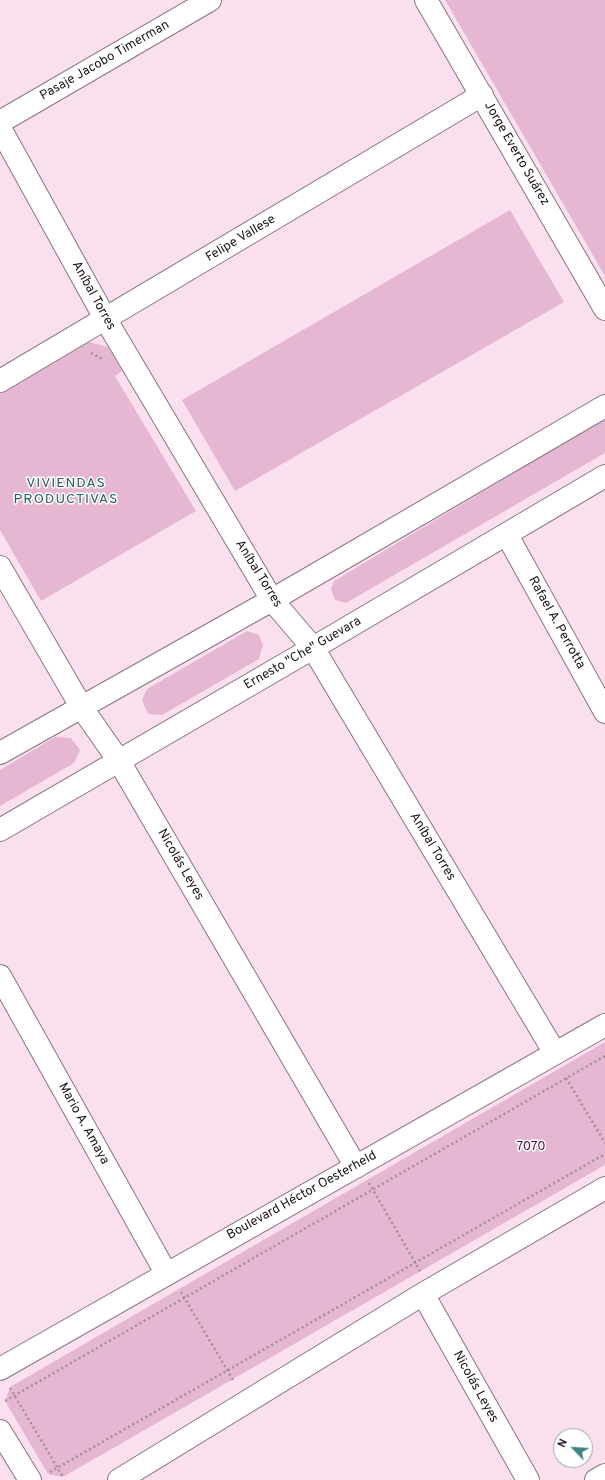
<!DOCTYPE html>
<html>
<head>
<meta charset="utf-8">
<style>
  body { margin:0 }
  #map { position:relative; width:605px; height:1480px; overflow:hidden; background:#fae0ef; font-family:Overpass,sans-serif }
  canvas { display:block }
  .north { position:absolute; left:553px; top:1428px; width:40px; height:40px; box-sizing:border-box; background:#fff; border:1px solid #a4a1a3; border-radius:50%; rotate:295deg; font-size:11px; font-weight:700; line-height:16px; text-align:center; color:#1c1319 }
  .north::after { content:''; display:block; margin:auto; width:14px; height:18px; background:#3d8584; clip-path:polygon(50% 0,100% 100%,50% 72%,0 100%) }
</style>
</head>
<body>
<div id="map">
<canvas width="605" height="1480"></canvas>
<div class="north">N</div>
</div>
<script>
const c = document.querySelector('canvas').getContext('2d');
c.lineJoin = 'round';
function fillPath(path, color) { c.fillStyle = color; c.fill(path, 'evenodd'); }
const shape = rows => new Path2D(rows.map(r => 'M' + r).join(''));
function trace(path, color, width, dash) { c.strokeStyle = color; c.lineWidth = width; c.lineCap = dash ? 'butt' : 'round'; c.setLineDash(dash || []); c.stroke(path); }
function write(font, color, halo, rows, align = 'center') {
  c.font = font + ' Overpass,sans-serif'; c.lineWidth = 3; c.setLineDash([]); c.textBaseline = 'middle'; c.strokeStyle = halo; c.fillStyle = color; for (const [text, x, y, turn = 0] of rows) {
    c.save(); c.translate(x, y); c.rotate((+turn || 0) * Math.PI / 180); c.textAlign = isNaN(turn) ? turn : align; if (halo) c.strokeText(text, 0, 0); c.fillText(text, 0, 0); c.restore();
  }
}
const green = shape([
  [445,0,605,0,605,276,474,50],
  [510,210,564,302,235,491,182,400],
  [89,342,108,347,122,371,115,376,196,511,41,601,0,530,0,394],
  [605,418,605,453,346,603,335,600,331,589,334,581],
  [247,631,259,635,263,645,259,659,162,715,148,714,142,700,147,689],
  [55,737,71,738,80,750,74,763,0,806,0,770],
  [605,1042,605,1165,63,1477,48,1474,5,1401,10,1387]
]);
const path = shape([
  [91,353,102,359],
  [566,1078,605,1143],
  [369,1183,420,1271],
  [181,1292,233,1380],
  [10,1388,63,1477],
  [5,1401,605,1056],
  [50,1472,605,1154]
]);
const minor = shape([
  [426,0,605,309],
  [0,122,210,0],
  [0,128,106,320,272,600,313,648,555,1053],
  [0,381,482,95],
  [507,535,605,712],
  [0,567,82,708,119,761,356,1167],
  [0,753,272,600,605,406],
  [0,830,313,648,605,476],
  [0,976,166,1273],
  [423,1294,528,1480],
  [0,1369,605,1025],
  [0,1431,30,1480],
  [119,1480,423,1294,605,1188],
  [596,1480,605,1475]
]);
const streetNames = [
  ["Pasaje Jacobo Timerman",105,61,-30],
  ["Jorge Everto Suárez",516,154,60],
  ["Felipe Vallese",241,239,-31],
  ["Aníbal Torres",93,296,61],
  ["Aníbal Torres",258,574,58],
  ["Rafael A. Perrotta",556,623,61],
  ["Ernesto \"Che\" Guevara",303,654,-30],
  ["Aníbal Torres",432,847,59],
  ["Nicolás Leyes",180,865,60],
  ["Mario A. Amaya",83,1124,61],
  ["Boulevard Héctor Oesterheld",302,1196,-29],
  ["Nicolás Leyes",475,1387,61]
];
const parkNames = [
  ["7070",531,1147]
];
const neighbourhoodNames = [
  ["VIVIENDAS",66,484],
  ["PRODUCTIVAS",66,500]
];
fillPath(green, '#e5b7d2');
trace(minor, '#8a7381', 24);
trace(path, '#a38f9b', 2.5, [2, 3]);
trace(minor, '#fff', 22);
write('13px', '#1c1319', '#fff', streetNames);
write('13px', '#4a1439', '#fff', parkNames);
c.letterSpacing = '1px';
write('14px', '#255f5f', '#fff', neighbourhoodNames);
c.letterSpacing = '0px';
</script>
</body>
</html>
